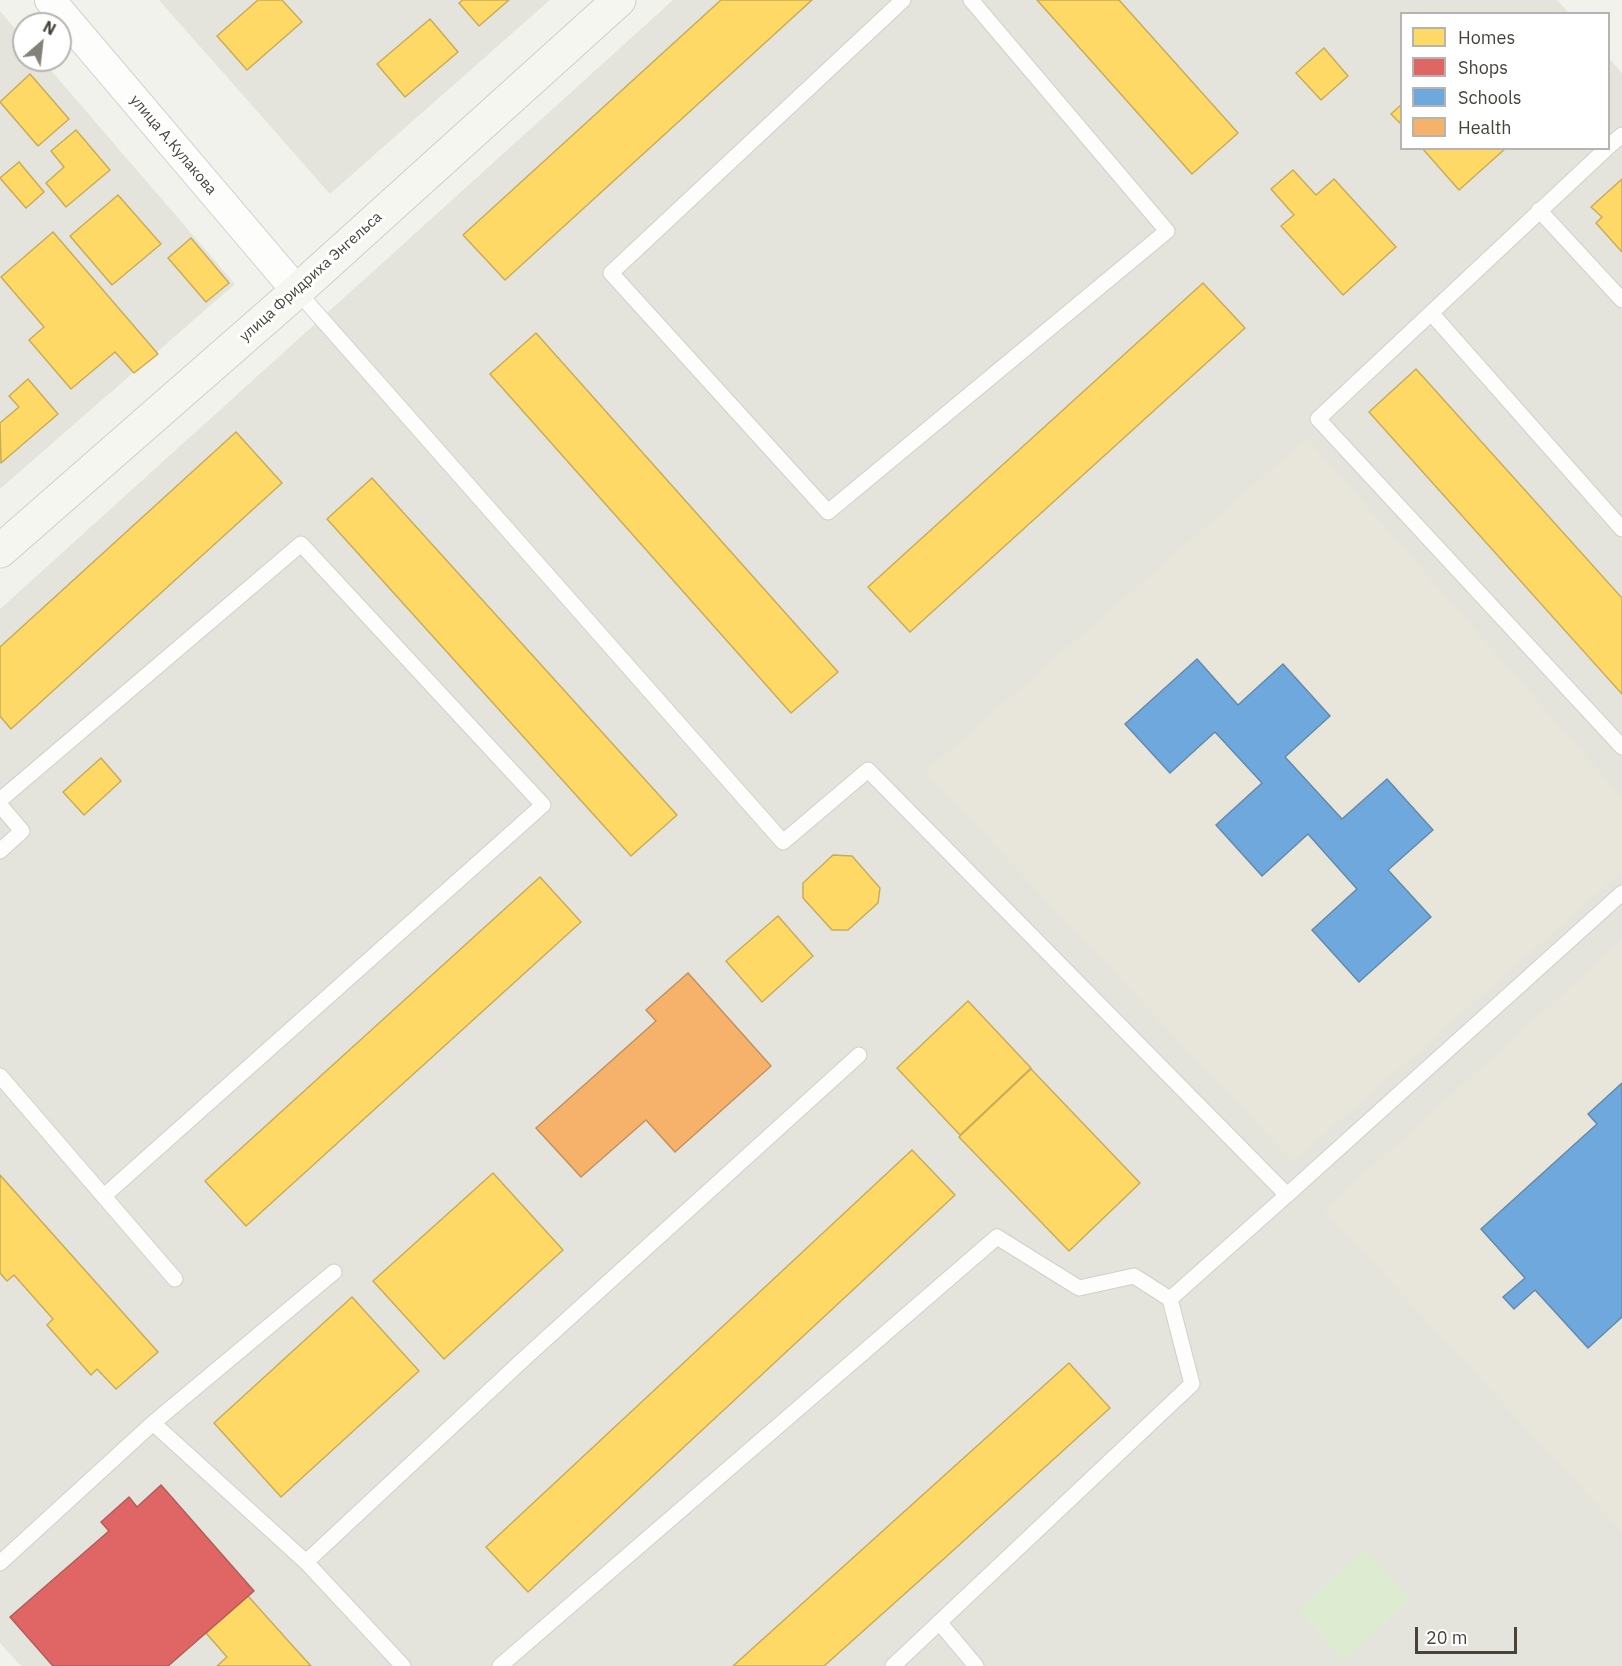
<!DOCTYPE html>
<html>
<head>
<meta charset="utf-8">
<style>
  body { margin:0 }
  #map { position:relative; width:1622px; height:1666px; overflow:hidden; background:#f2f2ed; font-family:"IBM Plex Sans",sans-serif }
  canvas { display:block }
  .legend { position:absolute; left:1400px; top:12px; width:210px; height:138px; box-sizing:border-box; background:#fff; border:2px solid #b6b4b0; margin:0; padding:8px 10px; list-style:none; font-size:18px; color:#48443a }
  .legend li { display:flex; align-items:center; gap:12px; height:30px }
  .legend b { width:30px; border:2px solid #b6b4b0 }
  .north { position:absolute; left:12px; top:12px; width:60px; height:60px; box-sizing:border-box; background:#fff; border:2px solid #b6b4b0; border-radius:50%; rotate:28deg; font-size:16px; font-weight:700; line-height:24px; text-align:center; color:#48443a }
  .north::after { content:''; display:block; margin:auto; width:21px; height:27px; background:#848179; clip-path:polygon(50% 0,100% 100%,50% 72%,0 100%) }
  .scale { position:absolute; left:1415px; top:1627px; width:102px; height:27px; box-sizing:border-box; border:3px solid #48443a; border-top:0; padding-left:8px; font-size:18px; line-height:21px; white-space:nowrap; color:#48443a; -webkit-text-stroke:4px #fff; paint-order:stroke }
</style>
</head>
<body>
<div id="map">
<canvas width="1622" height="1666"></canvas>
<ul class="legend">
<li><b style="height:16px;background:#ffd966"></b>Homes</li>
<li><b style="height:16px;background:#e06666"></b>Shops</li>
<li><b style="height:16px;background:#6fa8dc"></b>Schools</li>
<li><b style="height:16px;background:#f6b26b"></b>Health</li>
</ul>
<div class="north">N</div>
<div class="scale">20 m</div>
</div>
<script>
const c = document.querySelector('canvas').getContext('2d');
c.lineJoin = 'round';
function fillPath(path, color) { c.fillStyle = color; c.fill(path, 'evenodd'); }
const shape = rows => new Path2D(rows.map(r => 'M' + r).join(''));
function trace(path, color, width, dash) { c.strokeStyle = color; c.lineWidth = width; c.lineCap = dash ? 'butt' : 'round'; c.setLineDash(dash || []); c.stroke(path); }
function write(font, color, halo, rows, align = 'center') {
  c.font = font + ' "IBM Plex Sans",sans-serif'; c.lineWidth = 6; c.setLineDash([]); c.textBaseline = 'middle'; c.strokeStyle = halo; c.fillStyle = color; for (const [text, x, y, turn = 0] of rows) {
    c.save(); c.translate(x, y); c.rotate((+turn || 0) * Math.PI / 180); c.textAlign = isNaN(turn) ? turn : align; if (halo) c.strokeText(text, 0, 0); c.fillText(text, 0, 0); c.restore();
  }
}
const residential = shape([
  [159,0,550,0,330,194],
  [673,0,1557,0,1569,13,1402,14,1402,148,1608,148,1609,58,1622,73,1622,1666,21,1666,0,1643,0,609],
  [0,11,24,39,24,60,42,60,235,284,0,489]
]);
const education = shape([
  [1307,438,1622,797,1622,872,1293,1162,925,772],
  [1622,940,1622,1532,1324,1210]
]);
const green = shape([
  [1365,1549,1411,1599,1344,1661,1298,1610]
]);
const homes = shape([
  [258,0,282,0,302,22,247,70,217,36,258,0],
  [463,0,509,0,479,26,459,3,463,0],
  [721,0,812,0,505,280,463,235,721,0],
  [1037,0,1119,0,1238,133,1192,174,1037,0],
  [430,19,458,52,405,97,377,64,430,19],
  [1324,48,1348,76,1321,100,1296,73,1324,48],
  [30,74,69,119,38,146,0,102,30,74],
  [1402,104,1402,125,1391,114,1402,104],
  [76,130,110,170,66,207,46,183,64,167,51,151,76,130],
  [1422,148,1506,148,1459,190,1422,148],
  [19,162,44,192,26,208,0,178,19,162],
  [1293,170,1316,195,1334,179,1396,247,1343,295,1281,226,1294,215,1271,189,1293,170],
  [1622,179,1622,252,1596,223,1602,217,1591,207,1622,179],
  [118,195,161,244,112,285,70,236,118,195],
  [53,232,158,354,134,373,115,352,71,389,29,340,44,327,1,277,53,232],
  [191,238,229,283,206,302,168,258,191,238],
  [1203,283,1245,328,910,632,868,587,1203,283],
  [536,333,838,672,791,713,490,374,536,333],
  [1416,369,1622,598,1622,694,1369,412,1416,369],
  [28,379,58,414,1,463,0,423,19,407,9,396,28,379],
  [236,432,282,483,11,729,0,716,0,647,236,432],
  [372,478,677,815,631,856,327,519,372,478],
  [101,758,121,781,84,815,63,792,101,758],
  [833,855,852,856,880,888,878,903,848,930,832,930,803,898,803,883,833,855],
  [540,877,581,922,246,1226,205,1181,540,877],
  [778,916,813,956,762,1002,726,961,778,916],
  [968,1001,1031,1068,960,1135,897,1068,968,1001],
  [1031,1069,1140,1183,1069,1251,959,1137,1031,1069],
  [912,1150,955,1195,528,1592,486,1547,912,1150],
  [493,1173,563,1250,444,1359,373,1281,493,1173],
  [0,1175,158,1352,116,1389,97,1369,91,1375,47,1325,53,1319,14,1275,7,1281,0,1273,0,1175],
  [352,1297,419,1371,281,1497,214,1423,352,1297],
  [1069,1363,1110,1408,947,1556,824,1666,733,1666,1069,1363],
  [248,1596,291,1644,311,1666,217,1666,227,1657,206,1633,248,1596]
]);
const shops = shape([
  [161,1485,254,1591,168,1666,53,1666,10,1617,109,1531,101,1522,129,1497,137,1507,161,1485]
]);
const schools = shape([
  [1197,659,1238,705,1283,664,1330,716,1285,757,1342,819,1387,779,1433,830,1388,870,1431,917,1359,982,1312,930,1357,889,1308,834,1262,876,1216,825,1262,783,1239,758,1215,732,1170,773,1125,724,1197,659],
  [1622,1083,1622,1317,1588,1348,1535,1290,1514,1309,1503,1297,1525,1278,1481,1229,1597,1124,1588,1114,1622,1083]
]);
const health = shape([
  [688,973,771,1066,675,1152,646,1120,581,1177,536,1128,656,1021,646,1010,688,973]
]);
const service = shape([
  [903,0,611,273,828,512,1167,231,971,0],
  [1608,147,1622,135],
  [1607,148,1318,419,1622,747],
  [1539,210,1622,300],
  [297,291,783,842,868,770,1287,1195,1622,893],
  [1432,314,1622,529],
  [0,800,301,544,543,805,104,1196],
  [0,805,22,831,0,851],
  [0,1076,175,1279],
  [153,1423,306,1562,403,1666],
  [306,1562,527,1356,859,1055],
  [0,1563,153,1423,334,1272],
  [939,1622,976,1666],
  [500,1666,997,1237,1079,1288,1134,1276,1170,1299],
  [893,1666,1192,1384,1170,1299,1287,1195]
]);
const minor = shape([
  [50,0,297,291]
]);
const secondary = shape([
  [0,551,297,291,619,0]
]);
const streetNames = [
  ["улица А.Кулакова",173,145,50],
  ["улица Фридриха Энгельса",311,277,-42]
];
fillPath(residential, '#e5e4dc');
fillPath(education, '#e8e6da');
fillPath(green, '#ddebd0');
fillPath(homes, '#ffd966');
trace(homes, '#c8ac59', 1.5);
fillPath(shops, '#e06666');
trace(shops, '#b25c59', 1.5);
fillPath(schools, '#6fa8dc');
trace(schools, '#638aab', 1.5);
fillPath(health, '#f6b26b');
trace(health, '#c2915c', 1.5);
trace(service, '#d0cfcb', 17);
trace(minor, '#d0cfcb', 32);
trace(secondary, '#d0cfc5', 35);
trace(service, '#fdfdfc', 15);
trace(minor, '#fdfdfc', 30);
trace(secondary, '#f6f6f1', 33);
write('15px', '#48443a', '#fff', streetNames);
</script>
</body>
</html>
